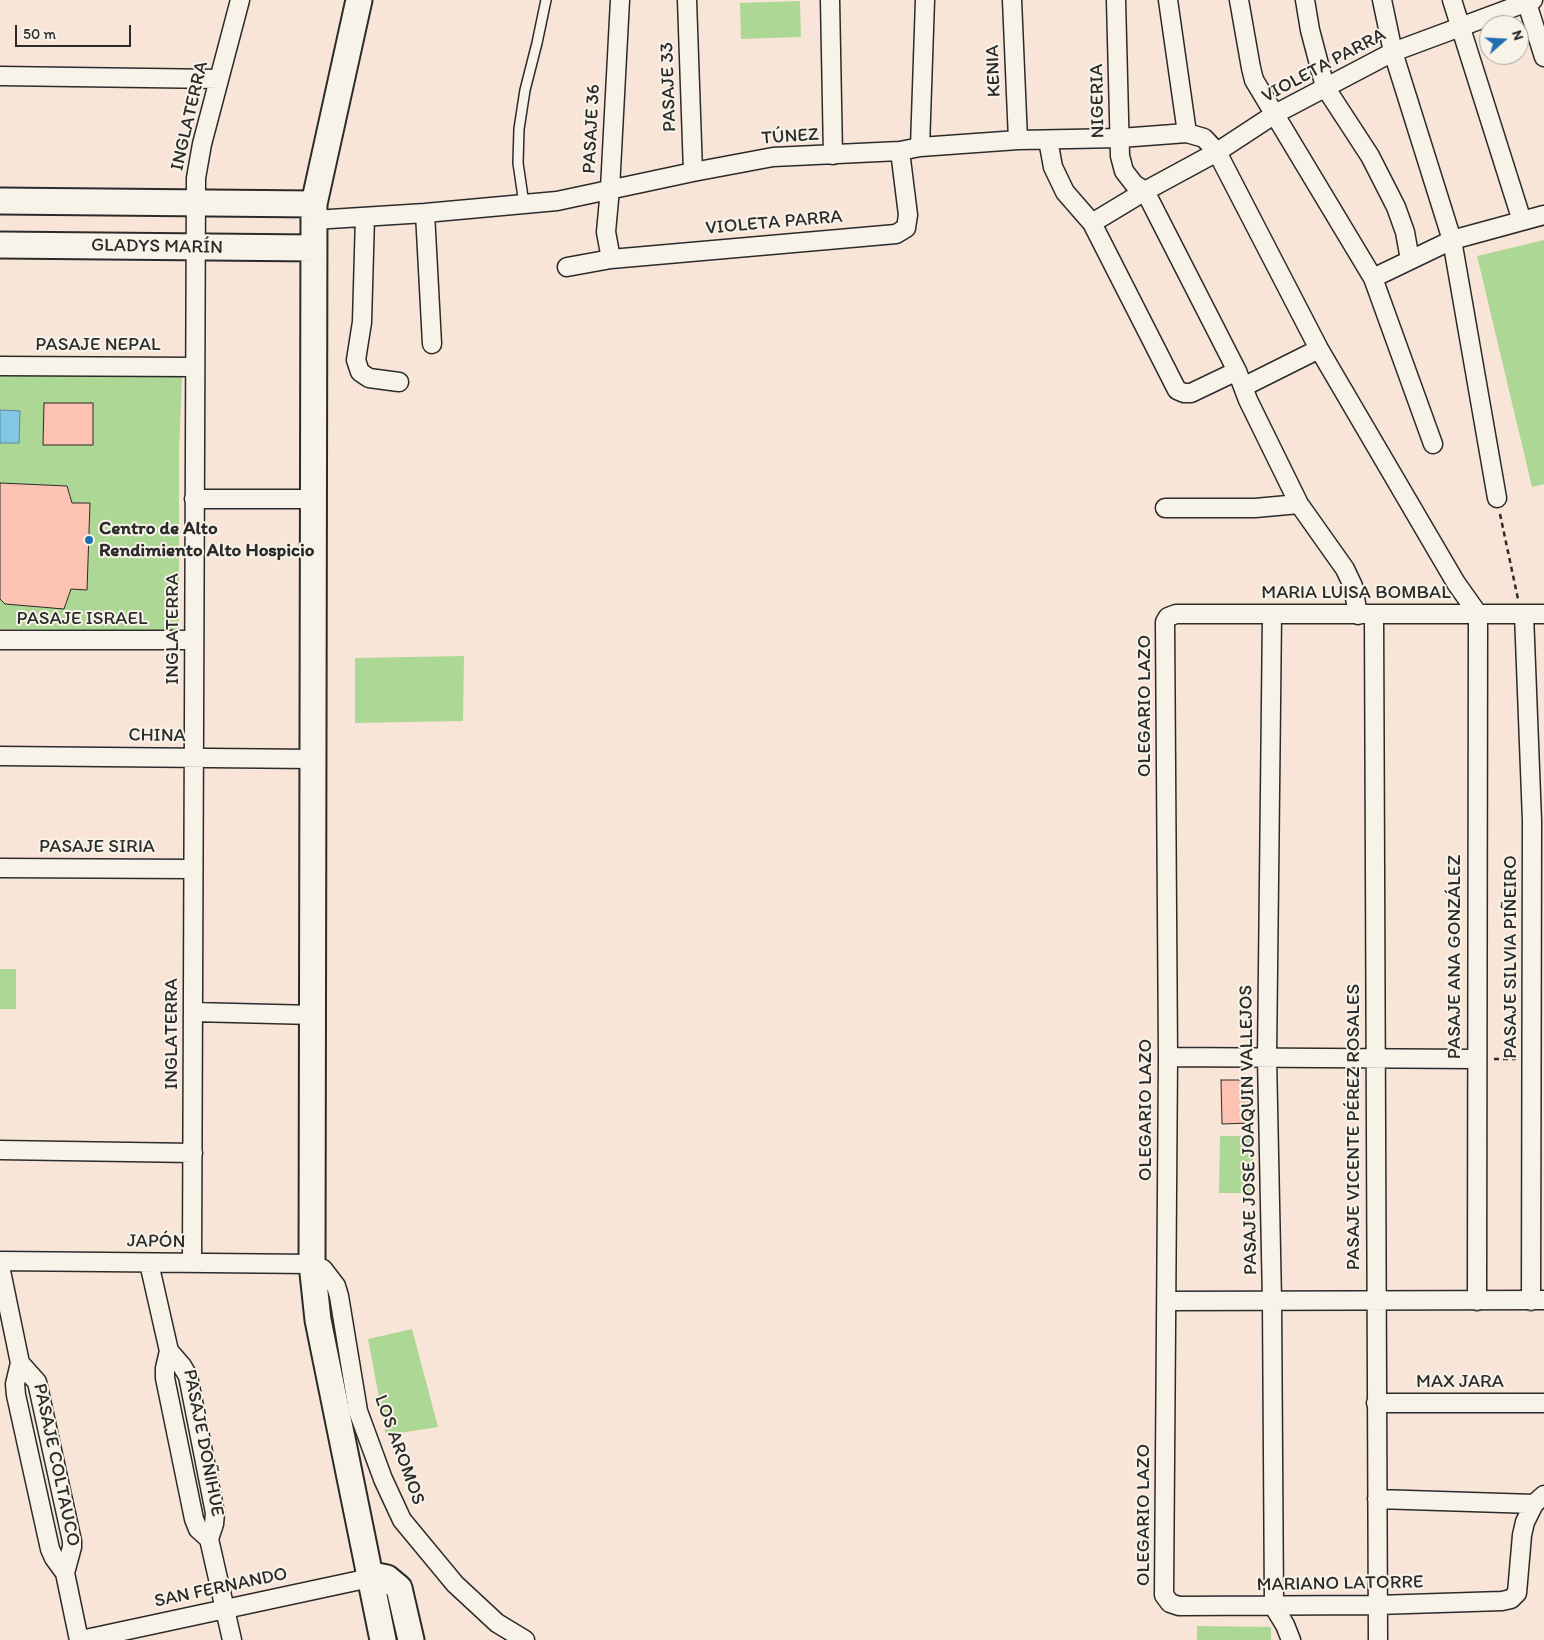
<!DOCTYPE html>
<html>
<head>
<meta charset="utf-8">
<style>
  body { margin:0 }
  #map { position:relative; width:1544px; height:1640px; overflow:hidden; background:#f9e5d8; font-family:Itim,sans-serif }
  canvas { display:block }
  .north { position:absolute; left:1479px; top:15px; width:50px; height:50px; box-sizing:border-box; background:#f7f3e8; border:1px solid #a5a39c; border-radius:50%; rotate:71deg; font-size:14px; font-weight:700; line-height:20px; text-align:center; color:#2b2b2b }
  .north::after { content:''; display:block; margin:auto; width:18px; height:22px; background:#1f6fb2; clip-path:polygon(50% 0,100% 100%,50% 72%,0 100%) }
  .scale { position:absolute; left:15px; top:25px; width:116px; height:22px; box-sizing:border-box; border:2px solid #2b2b2b; border-top:0; padding-left:6px; font-size:15px; line-height:18px; white-space:nowrap; color:#2b2b2b; -webkit-text-stroke:4px #f7f3e8; paint-order:stroke }
</style>
</head>
<body>
<div id="map">
<canvas width="1544" height="1640"></canvas>
<div class="north">N</div>
<div class="scale">50 m</div>
</div>
<script>
const c = document.querySelector('canvas').getContext('2d');
c.lineJoin = 'round';
function fillPath(path, color) { c.fillStyle = color; c.fill(path, 'evenodd'); }
const shape = rows => new Path2D(rows.map(r => 'M' + r).join(''));
function trace(path, color, width, dash) { c.strokeStyle = color; c.lineWidth = width; c.lineCap = dash ? 'butt' : 'round'; c.setLineDash(dash || []); c.stroke(path); }
function write(font, color, halo, rows, align = 'center') {
  c.font = font + ' Itim,sans-serif'; c.lineWidth = 4; c.setLineDash([]); c.textBaseline = 'middle'; c.strokeStyle = halo; c.fillStyle = color; for (const [text, x, y, turn = 0] of rows) {
    c.save(); c.translate(x, y); c.rotate((+turn || 0) * Math.PI / 180); c.textAlign = isNaN(turn) ? turn : align; if (halo) c.strokeText(text, 0, 0); c.fillText(text, 0, 0); c.restore();
  }
}
const green = shape([
  [800,1,801,37,741,39,740,3],
  [1544,240,1544,484,1532,487,1477,256],
  [0,374,115,374,182,377,179,452,179,631,0,629],
  [464,656,463,721,355,723,355,658],
  [0,969,16,969,16,1009,0,1009],
  [1220,1136,1253,1136,1253,1193,1219,1193],
  [412,1329,438,1427,386,1435,368,1339],
  [1197,1626,1271,1627,1271,1640,1197,1640]
]);
const water = shape([
  [0,410,20,411,19,443,0,443,0,410]
]);
const building = shape([
  [44,403,93,403,93,445,43,445,44,403],
  [0,483,67,486,72,503,90,503,87,590,71,589,64,609,5,604,0,599,0,483],
  [1221,1080,1250,1080,1250,1123,1222,1124,1221,1080]
]);
const path = shape([
  [1500,514,1518,599],
  [1494,1059,1516,1059]
]);
const lane = shape([
  [524,204,518,163,519,129,525,90,537,43,546,0]
]);
const street = shape([
  [687,0,693,172],
  [830,0,833,155],
  [1012,0,1018,140],
  [1116,0,1120,156,1124,171,1134,184,1145,191],
  [1168,0,1187,133],
  [1239,0,1251,68,1254,80,1373,278,1433,444],
  [1305,0,1310,30,1325,87,1370,156,1396,207,1405,232,1410,260],
  [1382,0,1393,52,1452,240,1497,498],
  [1452,0,1522,221],
  [1526,0,1544,57],
  [0,76,219,79],
  [1048,140,1053,167,1065,192,1092,223],
  [920,147,925,0],
  [1145,191,1237,371,1248,400,1299,504,1345,569,1353,586,1358,615],
  [425,213,432,344],
  [365,217,362,322,356,360,360,372,369,378,399,382],
  [314,220,425,213,557,201,693,172,773,157,900,151,920,147,1018,140,1120,138,1187,133,1204,138,1217,152,1319,349,1456,583,1478,614,1477,1301],
  [611,259,606,232,610,189,620,0],
  [567,267,611,259,896,234,906,228,908,215,900,151],
  [1373,278,1452,240,1544,215],
  [0,366,195,367],
  [1237,371,1191,393,1184,393,1177,390,1092,223,1145,191,1217,152,1275,114,1393,52,1533,0],
  [1243,387,1319,349],
  [194,499,314,499],
  [1165,508,1255,508,1299,504],
  [1272,614,1267,1057,1272,1301,1274,1607,1285,1625,1291,1640],
  [1374,614,1378,1640],
  [1524,614,1532,821,1531,1301],
  [1544,614,1176,614,1168,617,1165,622,1168,1057,1164,1595,1170,1603,1179,1606,1377,1605,1502,1601,1511,1599,1517,1593,1522,1535,1525,1522,1534,1504,1544,1495],
  [0,640,194,640],
  [0,756,314,759],
  [0,868,193,869],
  [193,1012,314,1015],
  [1168,1057,1476,1059],
  [0,1150,193,1153],
  [0,1261,312,1264,323,1269,336,1286,339,1296,358,1411,383,1479,402,1520,455,1584,497,1623,525,1640],
  [149,1263,169,1351,165,1368,165,1378,194,1519,198,1529,209,1539],
  [192,1263,196,178,202,144,240,0],
  [0,1266,20,1363,15,1384,16,1395,50,1549,54,1558,65,1573,79,1640],
  [1167,1301,1544,1300],
  [169,1351,182,1366,188,1376,215,1513,214,1524,209,1539,232,1640],
  [20,1363,37,1382,72,1541,72,1547,65,1573],
  [1376,1403,1544,1403],
  [1377,1499,1534,1504],
  [81,1640,370,1578]
]);
const secondary = shape([
  [359,0,314,204,312,1264,318,1320,383,1640],
  [0,201,314,204],
  [0,245,314,248],
  [370,1578,377,1576,387,1578,399,1588,411,1640]
]);
const markers = [
  [89,540,5,"#1f6fb2"]
];
const streetNames = [
  ["VIOLETA PARRA",1324,66,-28],
  ["KENIA",994,71,-92],
  ["PASAJE 33",669,87,-92],
  ["NIGERIA",1098,101,-91],
  ["INGLATERRA",190,116,-77],
  ["PASAJE 36",592,129,-87],
  ["TÚNEZ",790,137,-4],
  ["VIOLETA PARRA",774,223,-5],
  ["GLADYS MARÍN",157,247,1],
  ["PASAJE NEPAL",98,345],
  ["MARIA LUISA BOMBAL",1356,593],
  ["PASAJE ISRAEL",82,619],
  ["INGLATERRA",173,629,-90],
  ["OLEGARIO LAZO",1145,706,-90],
  ["CHINA",157,736,1],
  ["PASAJE SIRIA",97,847],
  ["PASAJE ANA GONZÁLEZ",1455,957,-90],
  ["PASAJE SILVIA PIÑEIRO",1511,957,-90],
  ["INGLATERRA",172,1034,-90],
  ["OLEGARIO LAZO",1146,1110,-90],
  ["PASAJE VICENTE PÉREZ ROSALES",1354,1127,-90],
  ["PASAJE JOSE JOAQUIN VALLEJOS",1249,1130,-91],
  ["JAPÓN",156,1242,1],
  ["MAX JARA",1460,1382],
  ["PASAJE DOÑIHUE",203,1443,79],
  ["LOS AROMOS",399,1450,70],
  ["PASAJE COLTAUCO",56,1465,78],
  ["OLEGARIO LAZO",1144,1515,-90],
  ["MARIANO LATORRE",1340,1584,-1],
  ["SAN FERNANDO",221,1588,-12]
];
const poiNames = [
  ["Centro de Alto",99,529],
  ["Rendimiento Alto Hospicio",99,551]
];
fillPath(green, '#add794');
fillPath(water, '#82c8e4');
trace(water, '#5f899a', 1);
fillPath(building, '#fdc3b2');
trace(building, '#2b2b2b', 1);
trace(lane, '#2b2b2b', 12);
trace(street, '#2b2b2b', 21);
trace(secondary, '#2b2b2b', 29);
trace(path, '#2b2b2b', 2.5, [5, 4]);
trace(lane, '#f7f3e8', 9);
trace(street, '#f7f3e8', 18);
trace(secondary, '#f7f3e8', 25);
for (const [x, y, r, color] of markers) { const dot = new Path2D(); dot.arc(x, y, r, 0, 2 * Math.PI); c.fillStyle = color; c.fill(dot); trace(dot, '#f7f3e8', 2); }
write('19px', '#2b2b2b', '#f7f3e8', streetNames);
write('bold 19px', '#2b2b2b', '#f7f3e8', poiNames, 'left');
</script>
</body>
</html>
